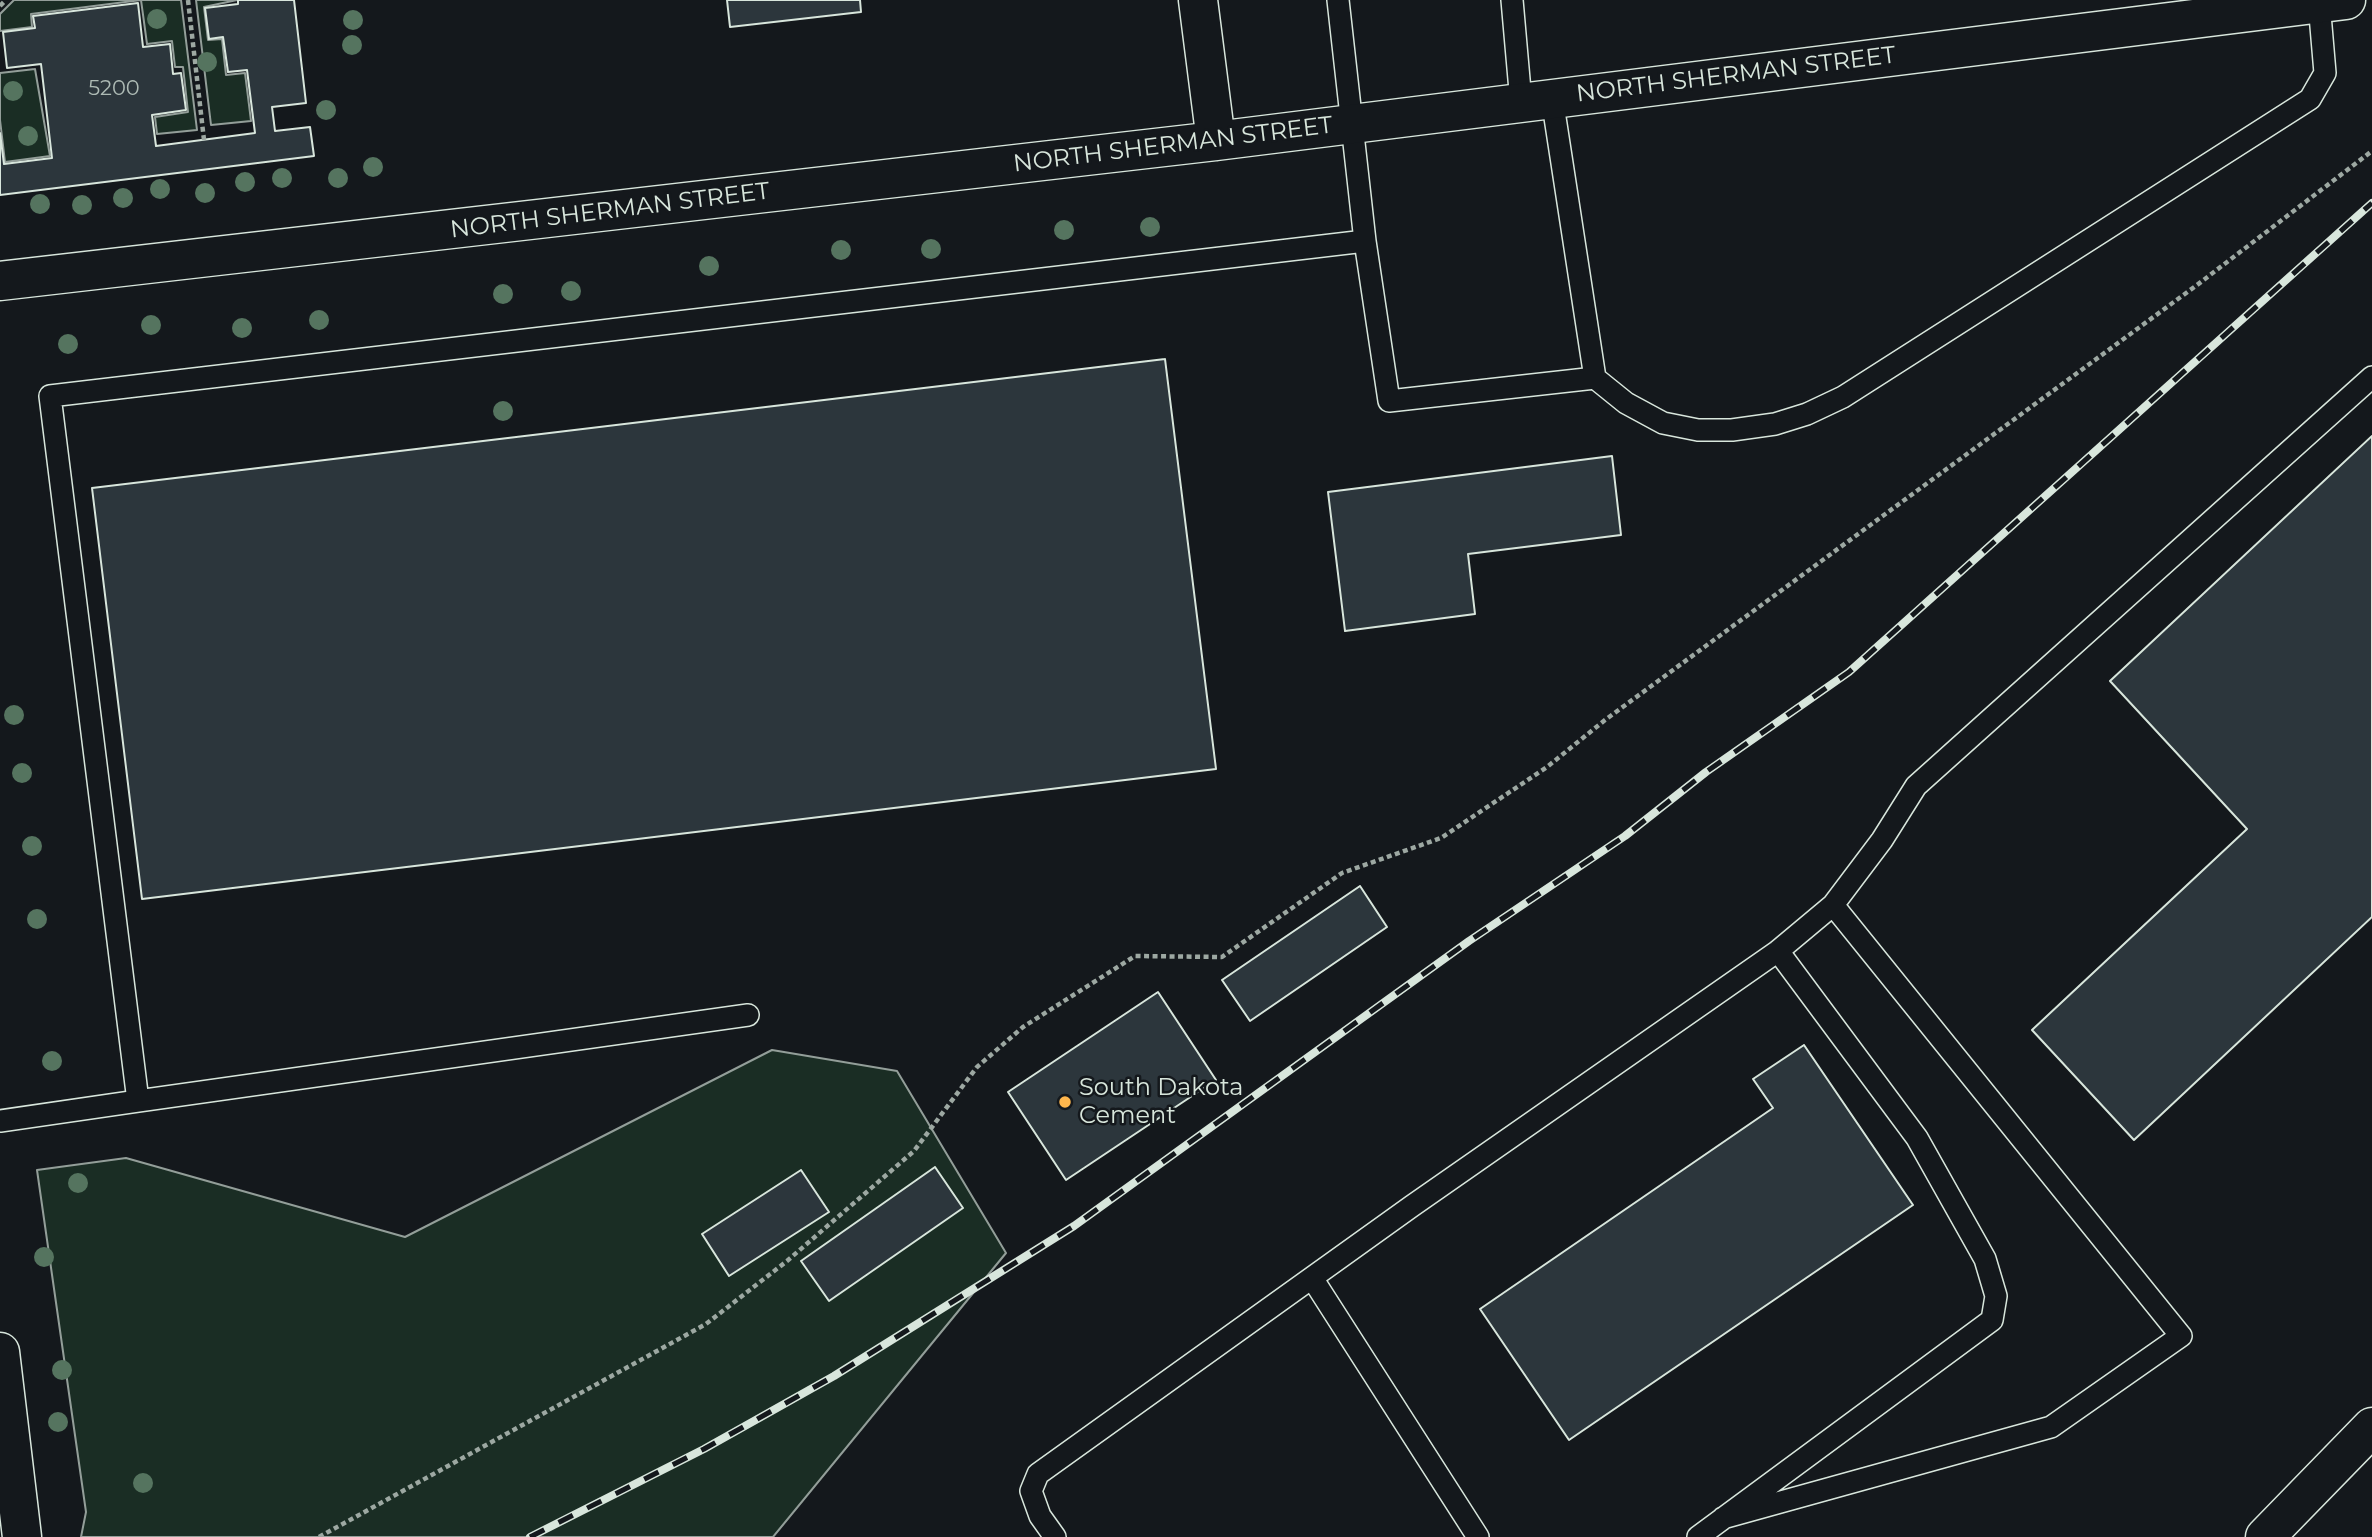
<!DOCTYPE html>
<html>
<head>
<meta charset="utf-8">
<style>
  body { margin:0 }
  canvas { display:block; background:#14181c }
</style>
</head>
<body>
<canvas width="2372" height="1537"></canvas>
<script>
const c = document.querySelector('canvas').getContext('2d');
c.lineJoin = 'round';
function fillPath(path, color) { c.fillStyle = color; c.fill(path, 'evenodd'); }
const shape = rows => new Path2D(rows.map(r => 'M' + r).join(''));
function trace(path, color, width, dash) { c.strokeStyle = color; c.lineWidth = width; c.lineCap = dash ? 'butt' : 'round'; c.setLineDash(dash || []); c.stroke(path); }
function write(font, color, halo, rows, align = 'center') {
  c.font = font + ' Montserrat,sans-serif'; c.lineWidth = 5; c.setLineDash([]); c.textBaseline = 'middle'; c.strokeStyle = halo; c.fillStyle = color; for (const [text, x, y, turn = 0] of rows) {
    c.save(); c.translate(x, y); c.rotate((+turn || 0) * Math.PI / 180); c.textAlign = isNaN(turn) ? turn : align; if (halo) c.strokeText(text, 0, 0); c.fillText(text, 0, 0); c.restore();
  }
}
const green = shape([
  [14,0,181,0,197,130,157,134,155,117,188,112,183,67,175,67,172,41,147,44,141,0,31,14,32,27,0,31,0,14,14,0],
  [196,0,237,0,204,7,208,40,222,39,226,75,245,73,251,121,211,125,196,0],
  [35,69,50,156,5,162,0,120,0,73,35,69],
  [772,1050,897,1071,1006,1253,773,1537,81,1537,86,1512,37,1170,126,1158,405,1237,772,1050]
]);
const building = shape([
  [238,0,294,0,306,103,272,107,275,131,310,127,314,156,0,195,0,133,4,164,52,158,41,64,7,68,3,32,35,28,33,16,138,3,143,47,170,44,173,74,181,73,186,110,152,115,156,146,255,133,247,70,228,72,223,37,209,39,205,8,238,4,238,0],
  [727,0,860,0,861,12,730,27,727,0],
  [1165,359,1216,769,142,899,92,488,1165,359],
  [2372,436,2372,917,2134,1140,2032,1030,2247,829,2110,681,2372,436],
  [1612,456,1621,535,1468,554,1475,614,1345,631,1328,492,1612,456],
  [1360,886,1387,927,1250,1021,1222,980,1360,886],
  [1158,992,1216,1080,1066,1180,1008,1092,1158,992],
  [1804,1045,1913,1205,1569,1440,1480,1309,1773,1108,1753,1079,1804,1045],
  [935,1167,963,1208,829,1301,801,1261,935,1167],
  [801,1170,829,1212,729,1276,702,1234,801,1170]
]);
const path = shape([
  [188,0,204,140],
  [0,6,6,0],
  [319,1537,706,1324,787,1261,914,1151,977,1067,1023,1027,1135,956,1222,957,1342,873,1441,838,1547,767,1605,720,2197,285,2372,151]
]);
const lane = shape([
  [1512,0,1521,102],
  [1365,241,1389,401,1595,378,1552,98],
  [1595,378,1626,403,1663,423,1698,430,1732,430,1775,424,1807,414,1843,397,2310,99,2325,73,2319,3],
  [138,1101,748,1015],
  [0,1121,138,1101,50,396,1365,241,1338,0],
  [1312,1278,1478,1537],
  [1723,1518,2051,1427,2181,1336,1833,905],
  [1055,1537,1040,1516,1031,1491,1038,1474,1412,1206,1778,951,1833,905,1882,840,1916,786,2372,377],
  [1698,1537,1992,1320,1996,1296,1985,1259,1917,1138,1778,951]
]);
const street = shape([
  [1198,0,1216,141],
  [0,281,1216,141,2346,0],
  [0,1352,22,1537],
  [2265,1537,2372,1427]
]);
const rail = shape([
  [530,1537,704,1449,834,1376,1074,1226,1469,941,1625,836,1706,772,1849,672,2372,203]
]);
const trees = [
  [157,19],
  [353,20],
  [352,45],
  [207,62],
  [13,91],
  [326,110],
  [28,136],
  [373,167],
  [282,178],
  [338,178],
  [245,182],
  [160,189],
  [205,193],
  [123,198],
  [40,204],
  [82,205],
  [1150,227],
  [1064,230],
  [931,249],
  [841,250],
  [709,266],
  [571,291],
  [503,294],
  [319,320],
  [151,325],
  [242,328],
  [68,344],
  [503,411],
  [14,715],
  [22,773],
  [32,846],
  [37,919],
  [52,1061],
  [78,1183],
  [44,1257],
  [62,1370],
  [58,1422],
  [143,1483]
];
const markers = [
  [1065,1102,7,"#ffb74d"]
];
const numberNames = [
  ["5200",114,89]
];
const streetNames = [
  ["NORTH SHERMAN STREET",1736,75,-7],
  ["NORTH SHERMAN STREET",1173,145,-7],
  ["NORTH SHERMAN STREET",610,211,-7]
];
const poiNames = [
  ["South Dakota",1079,1088],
  ["Cement",1079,1116]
];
fillPath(green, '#1a2d24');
trace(green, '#939e99', 2);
fillPath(building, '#2c363c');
trace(building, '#d8e6dc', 2);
trace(lane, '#d8e6dc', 24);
trace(street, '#d8e6dc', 41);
trace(path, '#9da8a2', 4.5, [5, 3.5]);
trace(lane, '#14181c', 21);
trace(street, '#14181c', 38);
trace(rail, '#d8e6dc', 8);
trace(rail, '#14181c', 5, [16]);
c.fillStyle = '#55745f';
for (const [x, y] of trees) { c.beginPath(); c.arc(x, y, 10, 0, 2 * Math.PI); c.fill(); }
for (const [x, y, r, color] of markers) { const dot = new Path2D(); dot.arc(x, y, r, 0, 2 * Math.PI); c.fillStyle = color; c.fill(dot); trace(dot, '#14181c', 2.5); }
write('21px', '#adbab4', null, numberNames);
write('24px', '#d8e6dc', '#14181c', streetNames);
write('24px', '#d8e6dc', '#14181c', poiNames, 'left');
</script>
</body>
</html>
